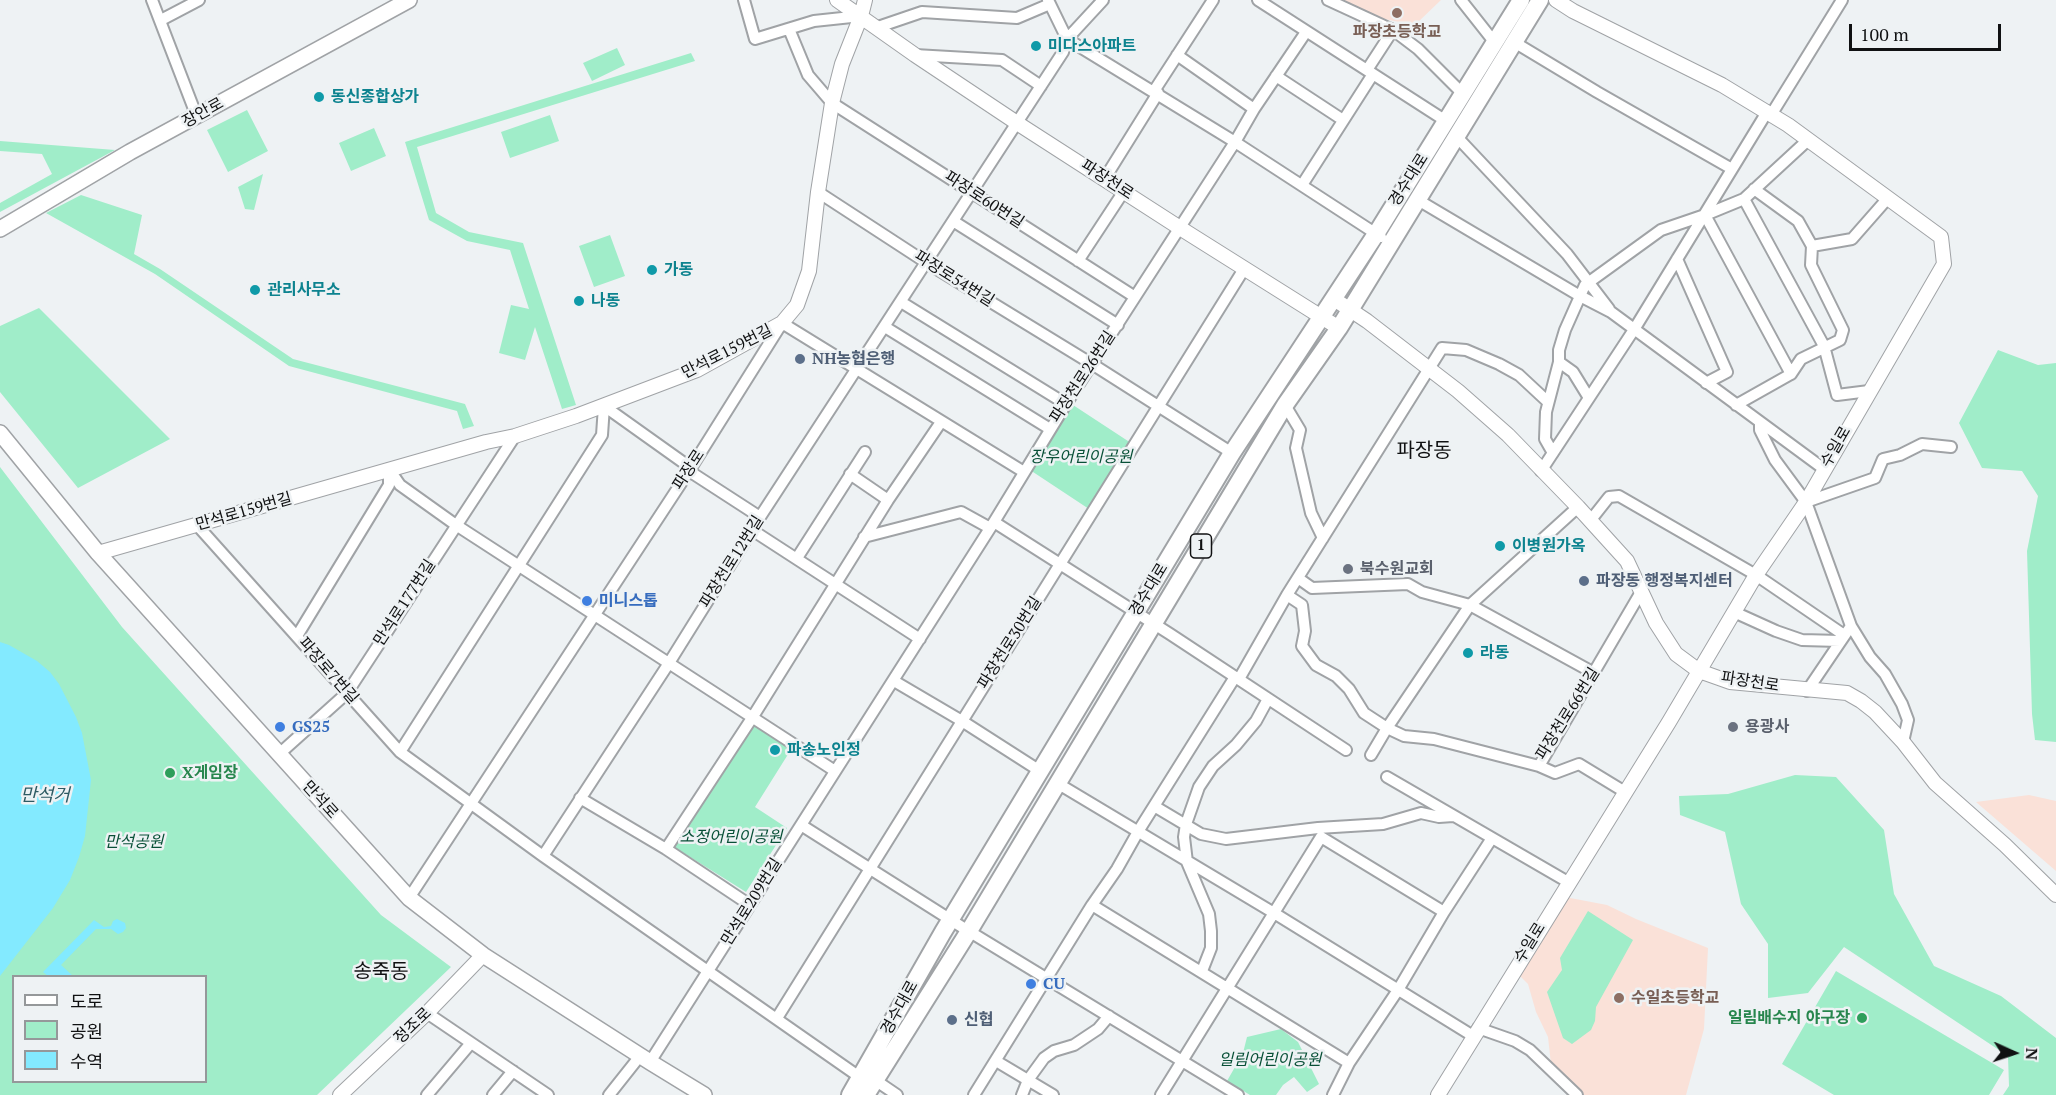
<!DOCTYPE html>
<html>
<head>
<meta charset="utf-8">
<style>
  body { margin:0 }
  #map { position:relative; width:2056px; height:1095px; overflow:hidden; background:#eef2f4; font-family:"PT Serif","Noto Sans KR",serif }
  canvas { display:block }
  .legend { position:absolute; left:12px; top:975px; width:195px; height:108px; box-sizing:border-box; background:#eef2f4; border:2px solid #95989a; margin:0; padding:8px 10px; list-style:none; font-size:18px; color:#101112 }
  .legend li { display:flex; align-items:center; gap:12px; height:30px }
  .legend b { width:30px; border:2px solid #95989a }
  .north { position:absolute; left:1984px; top:1023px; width:60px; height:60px; -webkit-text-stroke:4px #eef2f4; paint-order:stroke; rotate:93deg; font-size:16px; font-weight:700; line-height:24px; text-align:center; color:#101112 }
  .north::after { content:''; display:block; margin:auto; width:21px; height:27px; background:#101112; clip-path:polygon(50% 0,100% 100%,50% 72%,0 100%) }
  .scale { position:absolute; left:1849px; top:24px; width:152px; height:27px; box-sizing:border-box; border:3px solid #101112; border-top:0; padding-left:8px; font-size:18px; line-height:21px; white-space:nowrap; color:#101112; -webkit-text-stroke:4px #eef2f4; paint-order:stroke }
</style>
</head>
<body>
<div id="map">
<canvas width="2056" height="1095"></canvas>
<ul class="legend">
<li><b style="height:8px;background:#fff"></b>도로</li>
<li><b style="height:16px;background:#a0edc9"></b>공원</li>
<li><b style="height:16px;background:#83eaff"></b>수역</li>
</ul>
<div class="north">N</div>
<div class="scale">100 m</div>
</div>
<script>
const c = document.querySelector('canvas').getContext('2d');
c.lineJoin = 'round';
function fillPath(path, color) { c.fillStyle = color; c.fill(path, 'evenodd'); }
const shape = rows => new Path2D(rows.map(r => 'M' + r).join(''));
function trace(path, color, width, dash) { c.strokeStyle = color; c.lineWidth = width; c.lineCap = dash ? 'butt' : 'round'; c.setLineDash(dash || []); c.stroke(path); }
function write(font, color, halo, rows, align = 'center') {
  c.font = font + ' "PT Serif","Noto Sans KR",serif'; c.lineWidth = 5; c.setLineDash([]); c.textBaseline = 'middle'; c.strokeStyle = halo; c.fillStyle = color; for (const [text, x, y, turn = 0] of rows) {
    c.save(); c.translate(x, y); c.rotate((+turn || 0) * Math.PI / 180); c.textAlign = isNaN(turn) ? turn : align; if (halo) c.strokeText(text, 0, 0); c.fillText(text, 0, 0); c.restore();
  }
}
const education = shape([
  [1335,0,1441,0,1415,25,1379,18],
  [2029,795,2056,801,2056,871,1976,802],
  [1565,897,1607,905,1636,919,1708,948,1704,1029,1686,1095,1583,1095,1551,1064,1548,1037,1536,1012,1528,984,1514,970]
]);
const green = shape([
  [617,48,625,65,592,81,583,63],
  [691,53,695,61,417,147,436,213,469,232,523,243,576,405,562,409,535,327,525,360,499,353,511,305,529,309,510,250,467,241,429,220,405,142],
  [247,110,268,151,228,172,207,130],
  [550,115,559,141,510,158,501,132],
  [374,128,386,156,351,171,339,143],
  [0,141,115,150,0,212,0,203,52,174,42,154,0,151],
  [263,174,254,210,245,209,238,187],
  [81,195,142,215,134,254,160,269,293,359,465,404,474,426,463,429,457,411,289,366,155,274,46,213],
  [610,235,625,276,594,287,579,246],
  [39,308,170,439,78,488,0,392,0,326],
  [1998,350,2038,365,2056,363,2056,742,2035,740,2032,714,2027,551,2038,496,2022,471,1982,468,1959,423],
  [1073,405,1131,443,1089,509,1030,470],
  [0,467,122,627,381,915,451,967,317,1095,0,1095],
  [14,976,206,976,206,1082,14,1082],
  [751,723,792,748,755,807,787,828,746,892,674,847],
  [1795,775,1836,777,1884,830,1894,894,1934,966,2001,996,2056,1038,2056,1095,2003,1095,2009,1086,2008,1056,1844,947,1808,993,1768,998,1768,944,1741,904,1725,832,1680,815,1679,796,1728,794],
  [1588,911,1633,940,1596,1007,1595,1021,1591,1030,1572,1044,1563,1038,1547,992,1562,970,1560,958],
  [1836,971,2004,1070,1989,1095,1834,1095,1782,1064],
  [1281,1029,1298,1042,1319,1084,1307,1092,1294,1077,1283,1085,1276,1095,1250,1095,1227,1081,1243,1053,1247,1037]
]);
const water = shape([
  [0,642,9,645,37,661,50,672,59,684,76,717,82,733,91,780,85,836,79,857,70,880,53,908,0,976],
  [117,919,125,923,126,928,123,932,118,934,111,929,96,929,61,965,73,976,48,976,43,972,94,920,104,927,111,926,113,921]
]);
const minor = shape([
  [152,0,197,117],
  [744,0,755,39,814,21,861,16],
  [1048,0,1067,39],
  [1258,0,1446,121],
  [1328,0,1393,30,1418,49,1463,94],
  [1461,0,1495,43],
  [161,20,199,0],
  [878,27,922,12,1017,18,1050,4],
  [789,29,808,75,832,103,1135,297],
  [1067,39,1235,142,1381,237],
  [1514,42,1597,92,1732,169],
  [915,55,1002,60,1041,86],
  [1177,55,1254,109],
  [1367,70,1393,30],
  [1276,76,1343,120],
  [1154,91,1213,0],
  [1771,115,1842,0],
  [1456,136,1567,254,1609,309],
  [1105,178,1158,93],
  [1302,185,1373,74],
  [818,192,927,263,1092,364,1232,453],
  [1744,199,1824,346,1837,395,1869,391],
  [1418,200,1580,296,1611,312,1824,469],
  [1705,215,1791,374],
  [953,221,1118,325],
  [1812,246,1852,239,1888,198],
  [1677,259,1727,372,1706,383],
  [1078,261,1124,191],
  [901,302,1066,404],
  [885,327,1050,429],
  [1559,362,1573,372,1589,398],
  [1285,405,1300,430,1296,448,1311,513,1323,538],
  [1736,405,1791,374,1801,359,1840,340,1843,330,1811,265,1812,246,1798,221,1754,189],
  [604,406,691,468],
  [1760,422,1760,430,1775,460,1806,502,1851,626,1807,691],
  [1553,453,1545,439,1546,412,1559,362,1559,350,1565,330,1585,285,1661,230,1705,215,1744,199,1808,140],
  [389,469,400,485,456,525,835,771],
  [689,471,760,517],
  [1541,471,1635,328,1767,112],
  [850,474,888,500],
  [1806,502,1875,478,1883,459,1900,455,1922,444,1951,447],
  [1590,521,1609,497,1619,496,1756,575,1844,635],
  [994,522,1170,634,1346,750],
  [197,525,400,752,543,856,861,1078],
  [752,530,920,639],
  [864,537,961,512,990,528],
  [797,558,865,452],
  [1298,578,1312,588,1408,584,1422,592,1470,605,1594,673],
  [1287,595,1302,605,1305,631,1302,646,1316,665,1336,676,1349,689,1364,713,1387,728,1404,736,1434,739,1539,766,1555,773,1579,764,1625,792],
  [1734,612,1776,631,1802,640,1840,641],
  [1851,626,1870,657,1885,674,1902,704,1908,720,1903,742],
  [297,636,389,485,389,470],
  [1239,679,1287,595,1442,348,1466,350,1499,364,1519,375,1548,402],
  [894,681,962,721,1040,771],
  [400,752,602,435,604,406],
  [278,755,347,693,515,436],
  [1371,755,1387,728,1470,605,1578,507],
  [1539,766,1641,592],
  [1387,777,1568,882],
  [1057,783,1274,913,1473,1036],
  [580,798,666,849,750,905],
  [1154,806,1201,834,1226,839,1318,828,1383,824,1421,813,1439,817,1453,816],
  [801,825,962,927,1238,1095],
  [666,849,752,718,888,500,941,422],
  [543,856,669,663,760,517,1063,52,1067,39,1103,0],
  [409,898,691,468,782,323,1024,472],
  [1092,905,1349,1063],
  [1202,971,1211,948,1211,931,1209,914,1187,862,1184,837,1186,824,1199,787,1213,766,1236,745,1256,721,1268,699],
  [427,1013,548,1095],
  [777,1018,1244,269],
  [1478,1028,1515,1041,1530,1050,1577,1095],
  [996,1061,1053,1095],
  [650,1062,994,522,1066,404,1235,142,1254,109,1306,32],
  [875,1080,897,1095],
  [427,1095,471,1043],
  [493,1095,513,1071],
  [609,1095,640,1056],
  [974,1095,1092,905,1117,869,1139,830,1235,677],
  [1022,1095,1028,1080,1044,1058,1054,1051,1074,1045,1098,1029,1109,1016],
  [1161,1095,1321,837,1444,912],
  [1333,1095,1349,1063,1398,990,1444,912,1492,838]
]);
const tertiary = shape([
  [837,0,915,55,1017,123,1180,228,1339,328],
  [1334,299,1367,321,1458,391,1508,435,1578,507,1627,561,1656,623,1676,654,1699,671,1730,682,1847,693,1861,701,1875,712,1903,742,1935,783,2005,845,2056,895],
  [98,553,486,442,515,436,576,416,697,370,782,323,797,305,809,271,818,192,832,103,842,64,861,16,865,0],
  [340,1095,427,1013,483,955],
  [1438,1095,1669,722,1756,575,1806,502,1944,264,1941,237,1788,125,1722,85,1573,11,1556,0]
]);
const secondary = shape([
  [0,229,130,152,409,0],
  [0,433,98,553,409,898,483,955,650,1062,704,1095]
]);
const primary = shape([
  [850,1095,943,932,1232,453,1376,234,1521,0],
  [866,1095,969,931,1285,405,1339,328,1540,0]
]);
const markers = [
  [1397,13,6,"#8d6e63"],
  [1036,46,6,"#0f9aa8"],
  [319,97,6,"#0f9aa8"],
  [652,270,6,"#0f9aa8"],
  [255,290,6,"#0f9aa8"],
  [579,301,6,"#0f9aa8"],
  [800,359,6,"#5c6f8a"],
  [1500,546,6,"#0f9aa8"],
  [1348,569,6,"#6b7280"],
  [1584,581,6,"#5c6f8a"],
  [587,601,6,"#3f7fe0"],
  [1468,653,6,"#0f9aa8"],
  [280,727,6,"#3f7fe0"],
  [1733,727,6,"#6b7280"],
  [775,750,6,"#0f9aa8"],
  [170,773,6,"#2e9e5b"],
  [1031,984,6,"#3f7fe0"],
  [1619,998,6,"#8d6e63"],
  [1862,1018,6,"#2e9e5b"],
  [952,1020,6,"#5c6f8a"]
];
const shields = [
  [1201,546,21]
];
const shieldNames = [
  ["1",1201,546]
];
const educationNames = [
  ["파장초등학교",1397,32],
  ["수일초등학교",1631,998,"left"]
];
const cultureNames = [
  ["미다스아파트",1048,46],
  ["동신종합상가",331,97],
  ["가동",664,270],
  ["관리사무소",267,290],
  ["나동",591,301],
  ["이병원가옥",1512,546],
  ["라동",1480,653],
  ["파송노인정",787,750]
];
const streetNames = [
  ["장안로",203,113,-29],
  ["파장천로",1107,180,33],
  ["경수대로",1409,180,-58],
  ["파장로60번길",984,200,33],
  ["파장로54번길",954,279,32],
  ["만석로159번길",727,352,-27],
  ["파장천로26번길",1083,377,-57],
  ["수일로",1836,447,-60],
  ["파장로",689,470,-57],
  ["만석로159번길",244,512,-16],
  ["파장천로12번길",732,562,-58],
  ["경수대로",1149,590,-59],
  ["만석로177번길",405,603,-57],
  ["파장천로30번길",1010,643,-58],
  ["파장로7번길",328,671,49],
  ["파장천로",1750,682,9],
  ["파장천로66번길",1568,714,-58],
  ["만석로",320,800,48],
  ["만석로209번길",752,902,-58],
  ["수일로",1530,943,-58],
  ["경수대로",900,1008,-61],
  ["정조로",413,1026,-44]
];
const serviceNames = [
  ["NH농협은행",812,359],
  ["파장동 행정복지센터",1596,581],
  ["신협",964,1020]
];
const parkNames = [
  ["장우어린이공원",1081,457],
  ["소정어린이공원",731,837],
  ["만석공원",134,842],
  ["일림어린이공원",1270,1060]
];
const worshipNames = [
  ["북수원교회",1360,569],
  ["용광사",1745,727]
];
const shopNames = [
  ["미니스톱",599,601],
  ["GS25",292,727],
  ["CU",1043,984]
];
const leisureNames = [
  ["X게임장",182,773],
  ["일림배수지 야구장",1850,1018,"right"]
];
const waterNames = [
  ["만석거",45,796]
];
const quarterNames = [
  ["파장동",1424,451],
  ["송죽동",381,972]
];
fillPath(education, '#fae1d8');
fillPath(green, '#a0edc9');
fillPath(water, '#83eaff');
trace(minor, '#a0a3a6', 14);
trace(tertiary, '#a0a3a6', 16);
trace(secondary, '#a0a3a6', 18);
trace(primary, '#a0a3a6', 20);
trace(minor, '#fff', 10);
trace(tertiary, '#fff', 14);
trace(secondary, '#fff', 15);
trace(primary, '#fff', 16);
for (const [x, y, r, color] of markers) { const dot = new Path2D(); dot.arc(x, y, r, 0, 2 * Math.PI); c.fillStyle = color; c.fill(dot); trace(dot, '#eef2f4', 2); }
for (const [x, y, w] of shields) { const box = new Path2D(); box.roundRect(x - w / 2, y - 12, w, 24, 4.5); c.fillStyle = '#eef2f4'; c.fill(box); trace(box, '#101112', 1.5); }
write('bold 15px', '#101112', null, shieldNames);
write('bold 16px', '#785e54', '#eef2f4', educationNames);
write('bold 16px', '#0d838f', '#eef2f4', cultureNames, 'left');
write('16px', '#101112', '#eef2f4', streetNames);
write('bold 16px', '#4e5e75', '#eef2f4', serviceNames, 'left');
write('italic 16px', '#085037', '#eef2f4', parkNames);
write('bold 16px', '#5b616d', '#eef2f4', worshipNames, 'left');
write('bold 16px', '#366cbe', '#eef2f4', shopNames, 'left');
write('bold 16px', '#27864d', '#eef2f4', leisureNames, 'left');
write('italic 18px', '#2d5a63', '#eef2f4', waterNames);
write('20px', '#101112', '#eef2f4', quarterNames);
</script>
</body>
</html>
